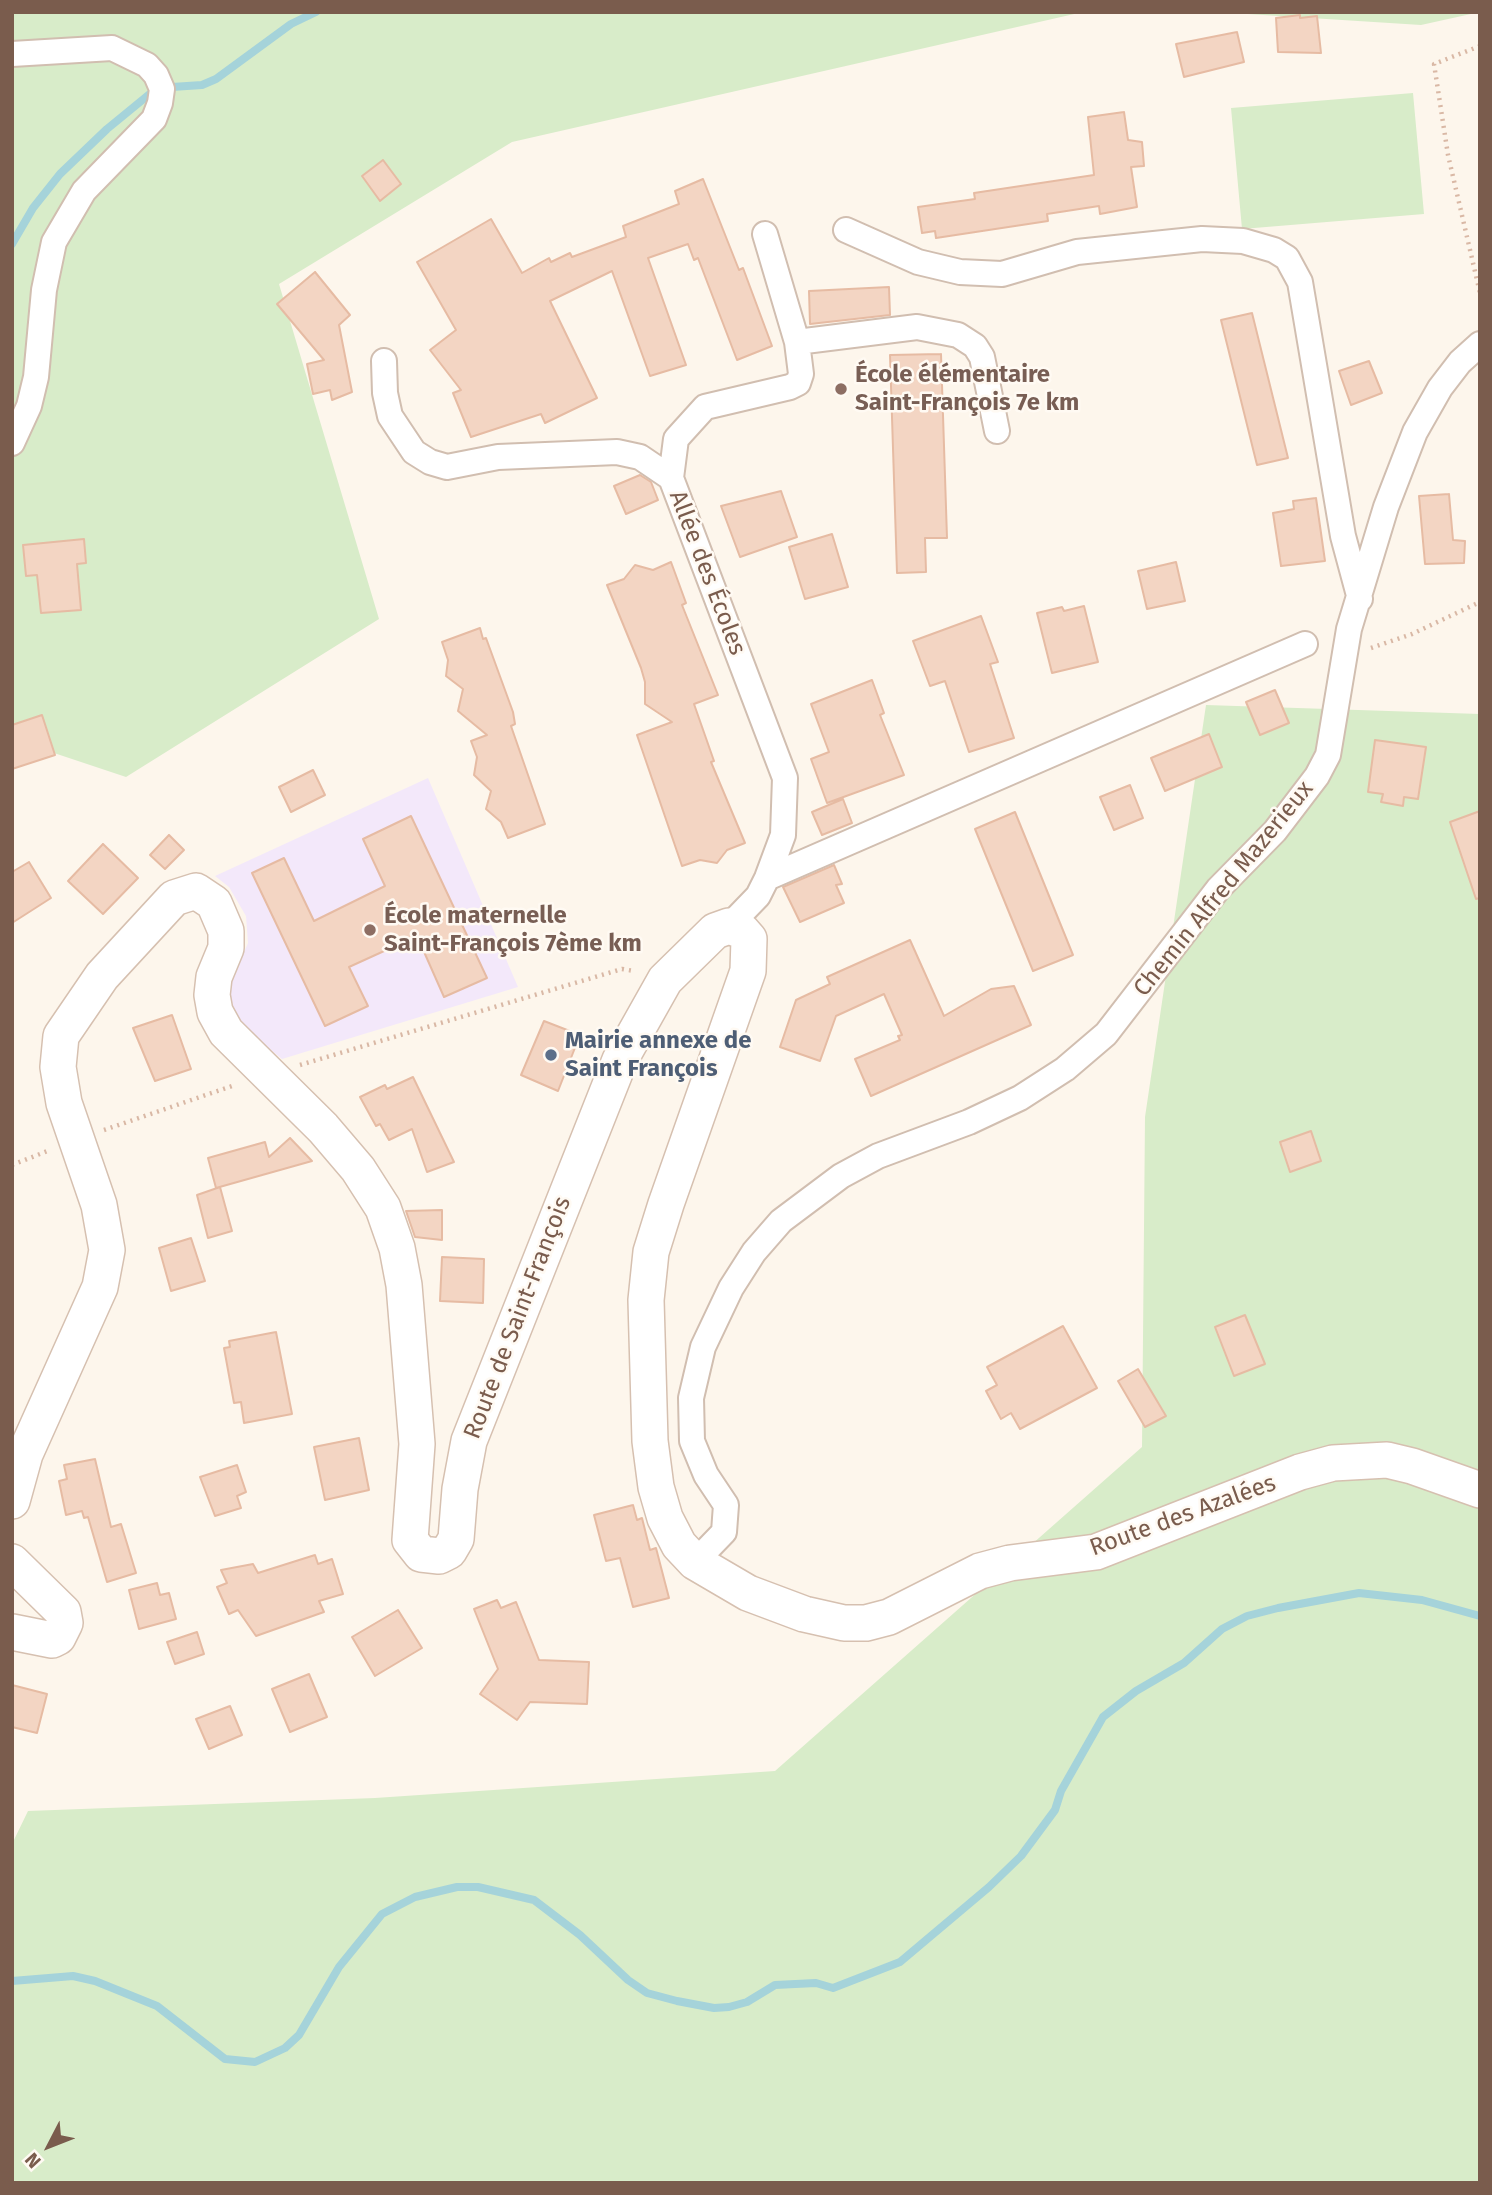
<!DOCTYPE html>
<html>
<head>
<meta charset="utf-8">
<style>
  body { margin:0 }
  #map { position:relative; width:1492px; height:2195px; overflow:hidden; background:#fdf6ec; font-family:"Fira Sans",sans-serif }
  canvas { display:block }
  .frame { position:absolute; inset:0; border:14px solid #7a5c4d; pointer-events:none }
  .north { position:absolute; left:14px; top:2111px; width:70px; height:70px; -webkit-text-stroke:5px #fffaf3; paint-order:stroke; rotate:228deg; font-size:19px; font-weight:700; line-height:28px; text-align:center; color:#7a5c4d }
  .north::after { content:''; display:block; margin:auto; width:24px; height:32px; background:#7a5c4d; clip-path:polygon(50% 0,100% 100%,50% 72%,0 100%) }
</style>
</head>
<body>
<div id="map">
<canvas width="1492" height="2195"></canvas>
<div class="frame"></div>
<div class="north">N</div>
</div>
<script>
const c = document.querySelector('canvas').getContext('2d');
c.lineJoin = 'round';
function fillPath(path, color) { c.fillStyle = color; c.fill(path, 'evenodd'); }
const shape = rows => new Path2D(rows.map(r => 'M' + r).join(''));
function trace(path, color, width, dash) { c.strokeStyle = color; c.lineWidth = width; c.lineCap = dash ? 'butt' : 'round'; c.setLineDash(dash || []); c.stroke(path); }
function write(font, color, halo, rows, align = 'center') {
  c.font = font + ' "Fira Sans",sans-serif'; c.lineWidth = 5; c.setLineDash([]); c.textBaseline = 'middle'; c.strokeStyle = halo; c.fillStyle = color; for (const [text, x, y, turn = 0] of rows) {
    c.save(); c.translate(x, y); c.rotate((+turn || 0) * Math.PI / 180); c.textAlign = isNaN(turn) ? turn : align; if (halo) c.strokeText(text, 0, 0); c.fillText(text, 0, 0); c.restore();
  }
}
const education = shape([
  [428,778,518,987,282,1059,235,1021,223,1000,248,943,246,916,229,887,215,876]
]);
const green = shape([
  [12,12,1083,12,512,142,279,284,379,619,126,777,12,739],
  [1216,12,1480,12,1421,25],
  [1413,93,1424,214,1242,229,1231,108],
  [1206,705,1480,714,1480,2183,12,2183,12,1844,28,1811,375,1798,775,1771,1142,1447,1145,1117]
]);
const stream = shape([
  [12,244,33,208,60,174,107,129,157,88,202,85,216,79,291,24,316,12],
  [12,1981,73,1976,95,1981,157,2006,225,2059,255,2062,285,2048,299,2035,339,1967,382,1914,415,1897,457,1887,478,1887,534,1900,580,1935,628,1980,647,1993,677,2001,714,2008,729,2007,747,2002,775,1985,816,1983,833,1988,900,1962,989,1887,1021,1856,1055,1810,1061,1791,1103,1717,1136,1691,1184,1663,1222,1629,1247,1616,1278,1608,1359,1593,1422,1600,1480,1616]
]);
const building = shape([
  [1300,15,1300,18,1317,16,1321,53,1278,52,1276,18,1300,15],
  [1237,32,1244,62,1184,77,1176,44,1237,32],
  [1124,112,1128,140,1142,142,1144,166,1131,167,1137,207,1100,214,1099,206,1047,214,1048,221,936,238,935,231,922,233,918,207,975,199,974,193,1094,175,1088,117,1124,112],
  [383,160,401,184,380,201,362,176,383,160],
  [703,179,739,270,743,268,772,346,737,360,698,258,694,260,688,244,648,258,686,365,650,376,612,271,550,301,597,398,545,423,541,414,471,437,453,393,461,390,430,350,456,330,417,262,491,219,522,273,549,258,551,262,570,253,572,257,626,237,623,226,679,204,675,191,703,179],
  [315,272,350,315,339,325,352,392,332,400,330,390,313,394,307,364,324,360,277,304,315,272],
  [889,287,890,315,810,324,809,291,889,287],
  [1252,313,1288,458,1257,465,1221,320,1252,313],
  [941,354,947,538,925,538,926,572,897,573,890,355,941,354],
  [1369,361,1382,393,1351,405,1339,371,1369,361],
  [640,475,651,482,658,500,626,514,614,486,640,475],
  [781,491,797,537,740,557,721,506,781,491],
  [1449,494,1453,540,1465,541,1464,563,1425,564,1419,496,1449,494],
  [1316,498,1325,561,1281,566,1273,513,1294,509,1293,501,1316,498],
  [832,534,848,587,805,599,789,547,832,534],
  [84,539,86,563,77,564,81,610,41,613,37,575,26,576,23,545,84,539],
  [671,562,686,603,682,605,718,695,694,704,714,761,711,762,745,843,727,850,717,863,700,860,682,866,637,735,672,722,645,704,645,682,641,668,607,585,624,579,635,565,653,570,671,562],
  [1176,562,1185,601,1147,609,1138,571,1176,562],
  [1084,606,1098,662,1052,673,1037,613,1062,607,1064,611,1084,606],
  [981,616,998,662,990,664,1014,738,969,752,945,681,930,686,913,641,981,616],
  [480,628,483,639,486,638,513,712,515,724,511,726,545,824,508,838,501,822,486,809,491,791,474,775,477,757,471,741,487,735,458,711,463,689,446,676,448,660,442,642,480,628],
  [872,680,884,713,880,715,904,775,827,803,811,759,829,752,811,704,872,680],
  [1275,690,1289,723,1260,735,1246,702,1275,690],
  [42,715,55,755,12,769,12,725,42,715],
  [1209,734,1222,767,1165,791,1151,758,1209,734],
  [1375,740,1426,747,1418,799,1404,797,1403,806,1381,802,1383,794,1368,792,1375,740],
  [313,770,325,795,291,812,279,787,313,770],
  [1130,785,1143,818,1114,830,1100,797,1130,785],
  [843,799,852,823,822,835,812,812,843,799],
  [1480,811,1480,898,1476,899,1450,822,1480,811],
  [1015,812,1073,955,1033,971,975,829,1015,812],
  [411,816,487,978,444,997,417,936,349,967,368,1006,325,1026,252,873,284,858,314,921,385,886,363,839,411,816],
  [169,835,184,850,165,869,150,855,169,835],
  [103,844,138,878,103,914,68,881,103,844],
  [29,862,51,898,12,923,12,872,29,862],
  [834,865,842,884,836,885,844,903,800,922,783,887,834,865],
  [910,940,944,1016,991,989,1014,986,1031,1025,871,1096,855,1059,900,1040,898,1036,902,1035,884,994,836,1016,820,1061,780,1047,796,1000,830,984,827,977,910,940],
  [172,1015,191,1069,155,1081,133,1028,172,1015],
  [544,1021,580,1035,558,1091,521,1075,544,1021],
  [413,1077,454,1162,427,1172,412,1129,389,1140,380,1124,376,1126,360,1097,385,1085,387,1089,413,1077],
  [1311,1131,1321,1161,1290,1172,1280,1142,1311,1131],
  [290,1138,312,1161,216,1188,208,1158,265,1142,269,1157,290,1138],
  [220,1187,232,1231,208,1238,197,1195,220,1187],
  [442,1210,442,1240,415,1237,406,1211,442,1210],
  [191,1238,205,1281,171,1291,159,1248,191,1238],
  [442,1257,484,1259,483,1303,440,1301,442,1257],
  [1245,1315,1265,1364,1234,1376,1215,1327,1245,1315],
  [1063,1326,1097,1388,1020,1429,1011,1413,1001,1419,986,1391,997,1385,987,1367,1063,1326],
  [276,1332,292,1414,244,1423,241,1402,234,1403,224,1348,230,1347,229,1341,276,1332],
  [1138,1369,1166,1416,1145,1427,1118,1381,1138,1369],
  [359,1438,369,1490,325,1500,314,1447,359,1438],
  [95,1459,111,1527,121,1524,136,1573,107,1582,88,1517,84,1518,82,1511,66,1515,59,1481,67,1479,64,1465,95,1459],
  [237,1465,246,1492,237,1496,241,1508,215,1516,200,1477,237,1465],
  [633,1505,637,1520,642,1518,650,1550,656,1548,669,1598,633,1607,620,1558,606,1561,594,1515,633,1505],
  [315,1555,318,1564,332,1559,343,1594,319,1601,324,1612,256,1636,238,1610,229,1614,217,1587,227,1583,221,1570,253,1564,258,1573,315,1555],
  [157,1583,160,1595,169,1593,176,1619,139,1629,129,1590,157,1583],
  [497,1600,501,1608,516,1602,539,1660,589,1662,587,1704,530,1702,517,1720,480,1694,498,1669,474,1609,497,1600],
  [398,1610,422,1648,375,1676,352,1637,398,1610],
  [197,1632,204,1654,175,1664,167,1642,197,1632],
  [309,1674,327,1717,290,1732,272,1689,309,1674],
  [12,1685,47,1694,37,1733,12,1727,12,1685],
  [230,1706,242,1735,209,1749,196,1719,230,1706]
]);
const path = shape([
  [1480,46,1434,64,1448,155,1480,293],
  [1371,648,1412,634,1480,602],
  [300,1065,622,969,634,971],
  [104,1130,235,1085],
  [12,1165,50,1150]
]);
const minor = shape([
  [12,54,112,48,147,65,156,75,162,89,160,103,154,119,84,191,54,242,44,290,36,377,29,406,12,443],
  [846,230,918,262,960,272,1002,274,1077,252,1202,239,1243,241,1274,250,1287,258,1300,282,1343,536,1360,599],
  [797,342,917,327,958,335,975,346,982,357,997,431],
  [384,361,385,393,390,416,414,452,430,462,447,467,498,457,617,452,640,457,671,478,785,778,783,835,767,878,758,896,729,926],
  [671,478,676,439,705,407,790,387,798,383,801,374,797,342,765,234],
  [767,878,1305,644],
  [695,1562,724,1532,726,1505,706,1475,692,1441,691,1398,703,1347,731,1288,754,1252,781,1221,841,1176,878,1156,969,1122,1020,1098,1065,1069,1106,1034,1218,889,1275,831,1317,776,1328,755,1349,629,1386,507,1415,432,1440,388,1460,362,1480,344]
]);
const secondary = shape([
  [12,1501,25,1454,100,1287,107,1250,99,1205,64,1103,58,1067,61,1036,102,976,174,898,196,891,214,903,226,931,226,948,214,977,212,995,215,1012,226,1032,323,1128,358,1169,383,1208,397,1248,404,1285,417,1444,410,1540,421,1554,439,1556,449,1551,456,1539,460,1489,469,1441,620,1060,665,980,715,931,729,926,742,931,749,939,748,971,666,1204,651,1252,646,1300,650,1441,656,1487,665,1518,679,1545,695,1562,748,1593,804,1614,844,1623,866,1623,889,1617,980,1571,1010,1563,1096,1552,1300,1472,1333,1463,1387,1460,1412,1466,1480,1490],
  [12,1562,63,1612,65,1623,58,1637,52,1640,12,1632]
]);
const markers = [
  [841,389,7,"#8d6e63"],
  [370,930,7,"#8d6e63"],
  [551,1055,7,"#5c6f8a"]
];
const educationNames = [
  ["École élémentaire",855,375],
  ["Saint-François 7e km",855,403],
  ["École maternelle",384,916],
  ["Saint-François 7ème km",384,944]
];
const streetNames = [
  ["Allée des Écoles",707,573,69],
  ["Chemin Alfred Mazerieux",1224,889,-51],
  ["Route de Saint-François",518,1318,-69],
  ["Route des Azalées",1183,1516,-20]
];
const serviceNames = [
  ["Mairie annexe de",565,1041],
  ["Saint François",565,1069]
];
fillPath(education, '#f3e8fa');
fillPath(green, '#d8ecc9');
trace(stream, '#a5d3da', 8);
fillPath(building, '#f3d5c3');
trace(building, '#e6bba3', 2);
trace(minor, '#d1beb0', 28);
trace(secondary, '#d6c0b0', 38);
trace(path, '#d9b8a5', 4.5, [2, 5]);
trace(minor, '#fff', 24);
trace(secondary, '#fff', 35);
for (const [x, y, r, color] of markers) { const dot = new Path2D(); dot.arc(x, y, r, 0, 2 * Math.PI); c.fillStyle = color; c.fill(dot); trace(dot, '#fffaf3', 2.5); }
write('bold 24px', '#785e54', '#fffaf3', educationNames, 'left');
write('24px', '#7a5c4d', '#fffaf3', streetNames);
write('bold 24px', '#4e5e75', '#fffaf3', serviceNames, 'left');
</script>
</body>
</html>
